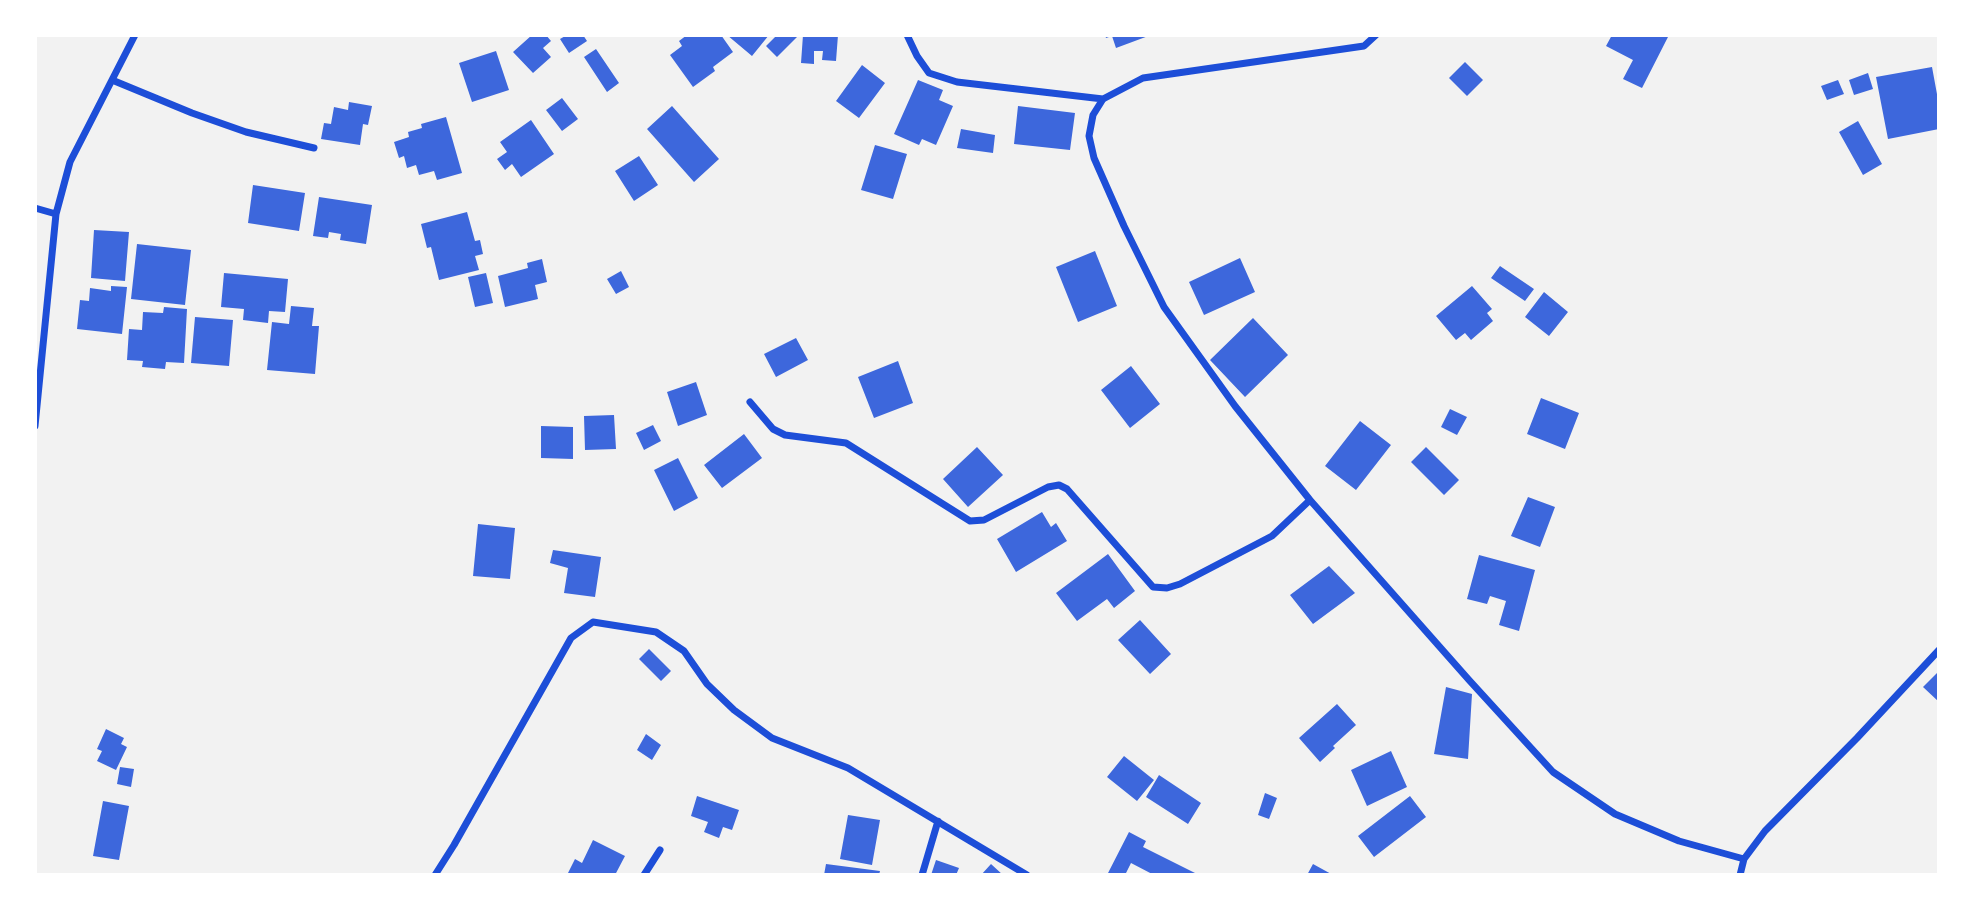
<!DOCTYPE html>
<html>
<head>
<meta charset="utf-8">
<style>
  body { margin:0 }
  #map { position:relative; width:1974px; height:910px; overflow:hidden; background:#f2f2f2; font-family:Overpass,sans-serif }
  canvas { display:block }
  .frame { position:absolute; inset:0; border:37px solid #fff; pointer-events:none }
</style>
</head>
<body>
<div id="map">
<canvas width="1974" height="910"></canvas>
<div class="frame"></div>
</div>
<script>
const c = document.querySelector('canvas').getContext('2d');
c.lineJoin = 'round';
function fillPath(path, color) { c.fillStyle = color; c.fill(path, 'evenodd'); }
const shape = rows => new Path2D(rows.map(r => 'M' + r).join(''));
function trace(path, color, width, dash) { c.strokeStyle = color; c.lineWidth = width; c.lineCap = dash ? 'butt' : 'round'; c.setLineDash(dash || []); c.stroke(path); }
const building = shape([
  [532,35,546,35,551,41,543,48,551,57,533,73,513,52],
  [567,35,583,35,587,41,569,53,560,39],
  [687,35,721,35,733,52,713,67,715,71,693,87,670,55,682,46,679,41],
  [727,35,769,35,752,56],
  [777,35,799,35,777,57,766,46],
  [803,35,838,35,836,61,822,60,823,51,814,51,814,64,801,63],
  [1105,35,1151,35,1116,48,1112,36,1106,38],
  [1612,35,1669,35,1642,88,1623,79,1633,60,1606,46],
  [596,49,619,83,607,92,584,57],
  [496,51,509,90,472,102,459,63],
  [1465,62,1483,80,1467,96,1449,78],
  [862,65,885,83,859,118,836,101],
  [1932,67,1939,105,1939,129,1888,139,1876,77],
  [1868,73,1873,89,1854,95,1849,80],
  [918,80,943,90,939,100,953,106,936,145,922,139,919,145,894,134],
  [1838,80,1844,94,1827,100,1821,86],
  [562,98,578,119,562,131,546,110],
  [349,102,372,106,368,125,363,124,360,145,321,139,324,123,331,124,334,107,348,110],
  [672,106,719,159,694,182,647,129],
  [1018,106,1075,113,1070,150,1014,144],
  [446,117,462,173,437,180,434,171,419,175,416,165,407,168,404,156,399,158,394,142,409,137,408,132,422,128,421,124],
  [531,120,554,154,521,177,512,164,505,170,497,159,507,152,500,142],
  [1858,121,1882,164,1863,175,1839,132],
  [961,129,995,135,993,153,957,148],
  [875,145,907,154,893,199,861,190],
  [639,156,658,185,634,201,615,171],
  [253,185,305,193,299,231,248,223],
  [319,197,372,205,366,244,340,240,341,234,329,232,328,238,313,236],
  [467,212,475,241,480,240,483,254,475,256,479,270,439,280,431,247,427,248,421,224],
  [94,230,129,232,125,281,91,278],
  [137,244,191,250,185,305,131,299],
  [1095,251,1117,306,1078,322,1056,267],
  [1240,258,1255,292,1204,315,1189,282],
  [542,259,547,282,535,285,538,299,505,307,498,276,528,268,527,263],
  [1500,266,1534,289,1525,301,1491,278],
  [621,271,629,287,616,294,607,279],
  [224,273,288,279,285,312,269,311,268,323,243,320,244,309,221,307],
  [486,273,493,303,475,307,468,277],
  [111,286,127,287,122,334,77,329,80,300,89,301,90,288,111,291],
  [1472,286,1492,309,1487,313,1493,321,1471,340,1465,333,1456,340,1436,316],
  [1544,292,1568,312,1549,336,1525,317],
  [291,306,314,308,312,326,319,326,315,374,267,370,272,322,289,324],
  [164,307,187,309,184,363,166,362,165,369,142,367,143,361,127,360,129,329,142,330,143,312,163,313],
  [195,317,233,320,229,366,191,363],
  [1253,318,1288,355,1245,397,1210,360],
  [796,338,808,360,776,377,764,354],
  [898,361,913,403,874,418,858,377],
  [1131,366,1160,404,1130,428,1101,390],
  [696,382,707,415,678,426,667,392],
  [1541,398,1579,413,1565,449,1527,434],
  [1450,409,1467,417,1457,435,1441,427],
  [614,415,616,449,585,450,584,416],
  [1360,421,1391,445,1356,490,1325,466],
  [653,425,661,441,644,450,636,433],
  [541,426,573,427,573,459,541,458],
  [744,434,762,458,722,488,704,465],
  [977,447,1003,475,968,507,943,479],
  [1426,447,1459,480,1444,495,1411,462],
  [678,458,698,498,674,511,654,470],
  [1528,497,1555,507,1540,547,1511,536],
  [1042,512,1051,527,1056,523,1067,541,1016,572,997,539],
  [478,524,515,528,510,579,473,576],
  [553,550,601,557,595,597,564,593,568,568,550,563],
  [1108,554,1135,591,1114,608,1107,599,1077,621,1056,593],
  [1479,555,1535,570,1519,631,1499,625,1506,601,1490,596,1487,604,1467,599],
  [1329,566,1355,593,1313,624,1290,595],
  [1140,620,1171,654,1150,674,1118,640],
  [649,649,671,671,661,681,639,659],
  [1939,671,1939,702,1923,687],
  [1446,687,1472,694,1468,759,1434,754],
  [1337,704,1356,725,1333,746,1335,748,1320,762,1299,738],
  [106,729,124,738,121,744,127,747,116,770,97,761,102,751,97,749],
  [646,734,661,745,652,760,637,750],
  [1391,751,1407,787,1367,806,1351,770],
  [1124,756,1154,780,1137,801,1107,777],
  [120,767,134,769,131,787,117,784],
  [1159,775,1201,803,1188,824,1146,797],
  [1265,793,1277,798,1269,819,1258,815],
  [697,796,739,810,732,830,723,827,719,838,704,832,708,822,691,816],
  [1410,796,1426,817,1374,857,1358,836],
  [103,801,129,806,119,860,93,856],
  [848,815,880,820,872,865,840,859],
  [1129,832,1146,841,1143,847,1199,875,1154,875,1131,863,1125,875,1107,875],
  [593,840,625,856,615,875,567,875,575,859,582,863],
  [936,860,959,868,956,875,931,875],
  [826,864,880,871,879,875,824,875],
  [991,864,1003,875,981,875],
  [1313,864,1333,875,1307,875]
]);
const minor = shape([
  [907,35,917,56,929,73,957,82,1103,99],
  [1376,35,1364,46,1143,78,1103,99,1093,115,1089,136,1094,158,1124,226,1164,307,1235,406,1310,500,1469,680,1553,772,1615,814,1679,841,1744,859],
  [112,80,192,113,246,132,314,148],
  [35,208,56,214],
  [750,402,773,429,785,435,846,443,970,521,984,520,1048,487,1059,485,1067,489,1153,587,1167,588,1180,584,1272,536,1310,500],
  [35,426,56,214,70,162,135,35],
  [435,875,454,845,571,638,593,622,656,632,684,651,707,684,734,710,772,738,848,768,1027,875],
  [644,875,660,850],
  [922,875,938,821],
  [1740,875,1744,859,1765,831,1857,738,1939,650]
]);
fillPath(building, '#3d67dc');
trace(minor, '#1d4ed8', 7);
</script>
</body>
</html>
